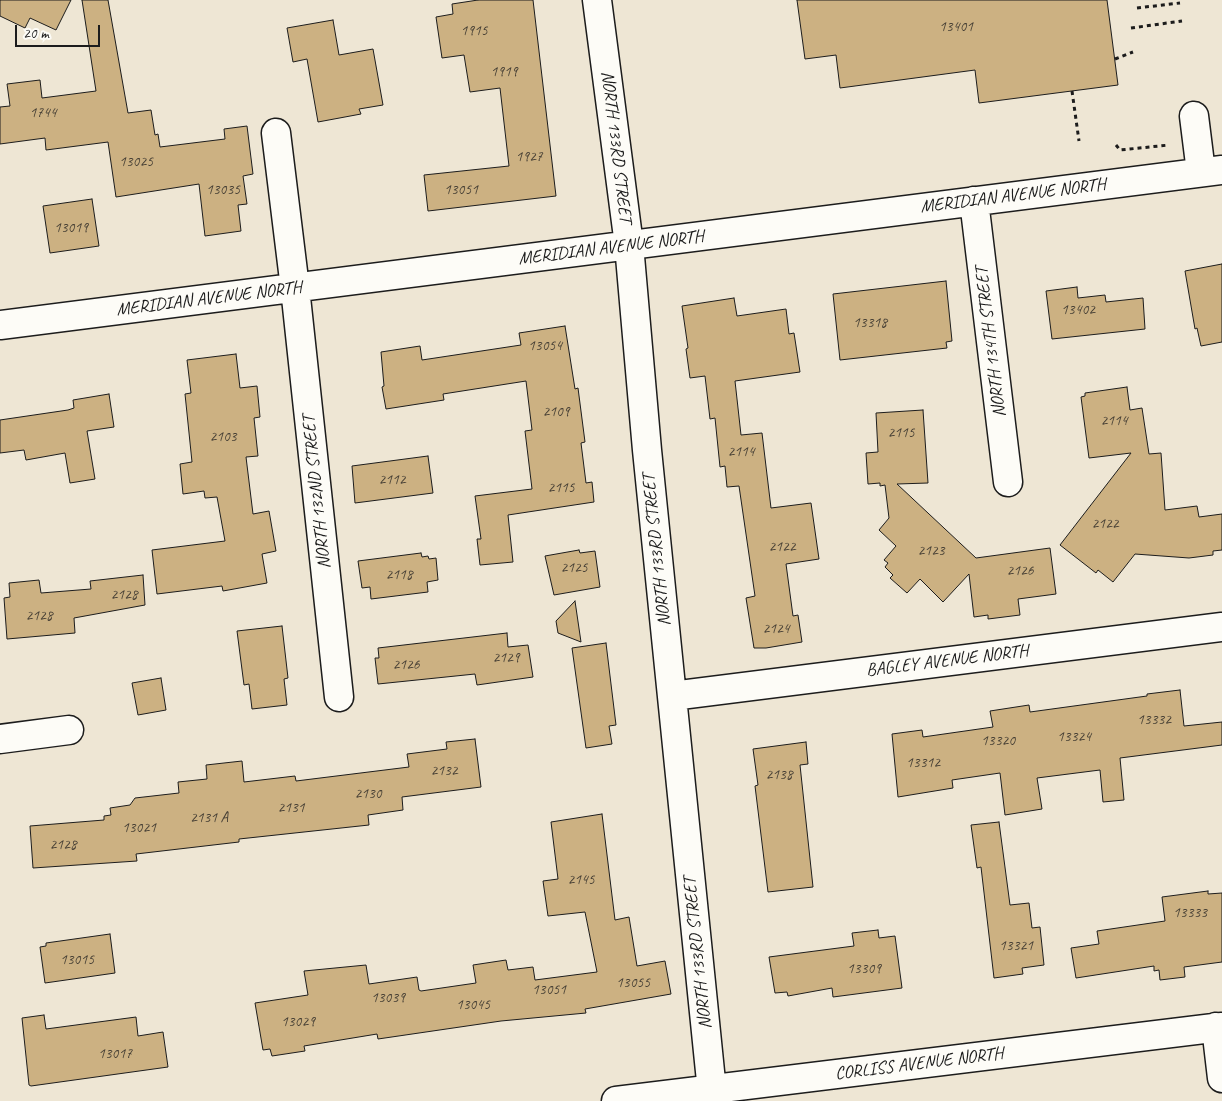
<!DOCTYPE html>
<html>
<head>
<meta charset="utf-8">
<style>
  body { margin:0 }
  #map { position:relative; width:1222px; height:1101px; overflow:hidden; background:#eee6d4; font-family:Caveat,sans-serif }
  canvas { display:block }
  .scale { position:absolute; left:15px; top:25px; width:85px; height:22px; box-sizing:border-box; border:2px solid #1c1c1c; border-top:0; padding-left:6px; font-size:15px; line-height:18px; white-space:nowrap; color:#1c1c1c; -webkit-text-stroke:4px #fdfcf7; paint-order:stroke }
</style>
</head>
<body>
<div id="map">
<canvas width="1222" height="1101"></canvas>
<div class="scale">20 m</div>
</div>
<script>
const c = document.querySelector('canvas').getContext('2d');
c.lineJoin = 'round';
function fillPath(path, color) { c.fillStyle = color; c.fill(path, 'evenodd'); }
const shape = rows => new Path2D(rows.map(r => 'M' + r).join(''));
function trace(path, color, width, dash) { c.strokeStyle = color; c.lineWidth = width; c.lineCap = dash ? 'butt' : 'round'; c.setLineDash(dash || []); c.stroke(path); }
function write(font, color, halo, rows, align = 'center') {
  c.font = font + ' Caveat,sans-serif'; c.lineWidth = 4; c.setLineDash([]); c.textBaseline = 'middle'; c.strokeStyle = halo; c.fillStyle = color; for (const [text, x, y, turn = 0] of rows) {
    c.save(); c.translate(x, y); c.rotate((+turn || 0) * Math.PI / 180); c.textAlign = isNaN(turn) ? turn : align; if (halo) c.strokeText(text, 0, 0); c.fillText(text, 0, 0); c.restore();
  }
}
const building = shape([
  [0,0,71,0,56,30,30,18,25,28,0,16,0,0],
  [82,0,108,0,128,113,151,110,155,135,158,134,160,147,225,139,224,129,247,126,253,174,243,176,247,204,238,205,241,231,205,236,199,184,116,197,108,142,46,150,45,138,0,144,0,107,10,106,7,84,40,80,42,98,96,91,82,0],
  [478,0,533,0,556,196,428,211,424,175,509,166,500,88,470,92,464,55,442,58,436,17,453,14,452,4,478,0],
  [797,0,1107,0,1118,85,979,103,975,70,840,88,836,55,805,59,797,0],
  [333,20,339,55,373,49,383,105,359,109,361,114,318,122,307,59,293,62,287,28,333,20],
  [92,199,99,246,50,253,43,206,92,199],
  [1222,264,1222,342,1201,346,1197,328,1195,329,1185,271,1222,264],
  [946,281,952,341,946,342,947,348,840,360,833,294,946,281],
  [1077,287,1078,298,1105,295,1106,302,1143,298,1145,329,1052,339,1046,291,1077,287],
  [734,298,737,316,786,309,789,334,794,333,800,372,735,381,741,435,762,433,771,508,811,503,819,559,786,564,793,616,798,615,802,642,766,648,754,648,746,598,755,596,739,486,727,487,725,466,720,467,715,418,710,419,705,376,690,378,686,349,688,348,682,306,734,298],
  [565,326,575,389,578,388,585,442,581,443,586,483,592,482,594,502,508,515,513,562,480,565,477,539,481,539,475,496,532,489,525,431,532,430,526,381,443,394,444,400,386,409,382,387,384,386,381,352,420,346,422,360,521,345,519,333,565,326],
  [236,354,240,388,257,386,260,417,254,418,258,456,246,457,253,514,269,511,276,551,262,554,267,583,223,591,222,586,157,594,152,550,225,541,217,497,205,498,204,491,183,494,180,464,192,462,185,394,191,393,187,360,236,354],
  [1127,387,1130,410,1142,408,1149,454,1161,453,1165,510,1197,506,1199,517,1222,514,1222,550,1213,551,1213,555,1189,558,1135,554,1113,582,1098,570,1096,573,1060,545,1131,453,1089,458,1081,397,1085,396,1085,393,1127,387],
  [109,394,114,427,87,431,95,479,70,483,65,453,26,460,24,450,0,453,0,420,68,410,74,408,73,400,109,394],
  [923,410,928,483,897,484,976,558,1050,548,1056,594,1018,599,1020,615,988,619,988,615,974,617,969,574,943,602,920,579,907,593,890,578,893,575,885,567,888,563,884,560,896,546,879,530,889,518,885,485,880,486,880,483,868,484,866,453,878,452,876,413,923,410],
  [428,456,433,493,355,503,352,466,428,456],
  [579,550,580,553,595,551,600,587,554,595,545,556,579,550],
  [421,553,422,557,428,556,429,559,436,558,438,580,427,582,428,592,371,599,370,587,362,588,358,561,421,553],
  [143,575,145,605,74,618,75,633,7,639,4,598,10,597,9,583,39,580,41,593,91,589,90,581,143,575],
  [575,601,581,642,558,633,556,621,575,601],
  [282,626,288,678,284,679,287,705,252,709,249,684,244,685,237,631,282,626],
  [507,633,508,647,528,645,533,677,477,685,475,674,378,684,375,658,379,658,378,648,507,633],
  [606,643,616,725,609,726,612,744,586,748,572,648,606,643],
  [161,678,166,710,138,715,132,683,161,678],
  [1180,690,1184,726,1222,722,1222,745,1120,758,1124,800,1103,802,1100,770,1037,778,1042,809,1005,815,1000,773,952,780,953,788,898,797,892,734,922,730,923,737,993,727,990,711,1029,705,1030,712,1147,696,1147,694,1180,690],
  [475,739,481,787,402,797,403,810,368,815,369,825,239,839,239,842,136,854,137,861,33,868,30,826,104,820,104,816,111,815,110,808,130,805,135,798,179,793,178,782,207,779,206,765,242,761,244,782,295,776,296,781,409,767,407,754,447,749,446,742,475,739],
  [806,742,808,764,800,765,813,887,768,892,755,786,758,785,753,749,806,742],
  [602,814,615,920,629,917,637,966,665,961,671,994,585,1009,586,1013,501,1021,378,1039,377,1034,304,1046,305,1051,272,1056,270,1049,263,1050,255,1003,308,995,304,971,366,965,369,984,417,977,419,990,421,991,476,983,473,965,506,960,508,970,533,967,535,980,597,972,585,912,548,916,543,881,558,879,551,822,602,814],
  [999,822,1010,905,1029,903,1032,928,1040,927,1044,965,1022,968,1023,974,994,978,981,867,977,868,971,825,999,822],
  [1208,891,1208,894,1222,893,1222,962,1184,967,1185,977,1160,980,1159,970,1154,971,1154,966,1076,978,1071,948,1099,944,1097,931,1165,921,1162,897,1208,891],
  [878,930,879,938,895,936,902,988,833,997,832,988,788,996,787,992,775,993,769,957,854,946,852,933,878,930],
  [110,934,115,973,45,983,40,947,46,946,46,943,110,934],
  [44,1015,46,1029,136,1017,138,1036,163,1032,168,1067,31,1086,29,1085,22,1018,44,1015]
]);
const path = shape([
  [1137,8,1180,3],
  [1131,28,1182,21],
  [1115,59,1133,52],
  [1072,91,1079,141],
  [1116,145,1120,150,1169,145]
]);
const minor = shape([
  [597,0,629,245,647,450,713,1101],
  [1194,116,1201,172],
  [276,133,295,288,339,697],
  [974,201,1008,482],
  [0,325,1222,170],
  [672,696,1222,627],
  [0,739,69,730],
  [1216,1027,1222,1078],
  [616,1101,1222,1027]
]);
const numberNames = [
  ["13401",956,27],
  ["1915",474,31],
  ["1919",504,72],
  ["1744",43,113],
  ["1927",529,157],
  ["13025",136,162],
  ["13035",223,190],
  ["13051",461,190],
  ["13019",71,228],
  ["13402",1078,310],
  ["13318",870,323],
  ["13054",545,346],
  ["2109",556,412],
  ["2114",1114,421],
  ["2115",901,433],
  ["2103",223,437],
  ["2114",741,452],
  ["2112",392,480],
  ["2115",561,488],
  ["2122",1105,524],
  ["2122",782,547],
  ["2123",931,551],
  ["2125",574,568],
  ["2126",1020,571],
  ["2118",399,575],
  ["2128",124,595],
  ["2128",39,616],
  ["2124",776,629],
  ["2129",506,658],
  ["2126",406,665],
  ["13332",1154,720],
  ["13324",1074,737],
  ["13320",998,741],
  ["13312",923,763],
  ["2132",444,771],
  ["2138",779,775],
  ["2130",368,794],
  ["2131",291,808],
  ["2131 A",209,818],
  ["13021",139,828],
  ["2128",63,845],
  ["2145",581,880],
  ["13333",1190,913],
  ["13321",1016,946],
  ["13015",77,960],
  ["13309",864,969],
  ["13055",633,983],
  ["13051",549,990],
  ["13039",388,998],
  ["13045",473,1005],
  ["13029",298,1022],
  ["13017",115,1054]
];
const streetNames = [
  ["NORTH 133RD STREET",616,147,83],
  ["MERIDIAN AVENUE NORTH",1013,196,-7],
  ["MERIDIAN AVENUE NORTH",611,248,-7],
  ["MERIDIAN AVENUE NORTH",209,299,-7],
  ["NORTH 134TH STREET",991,342,-97],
  ["NORTH 132ND STREET",317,492,-96],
  ["NORTH 133RD STREET",657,550,-96],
  ["BAGLEY AVENUE NORTH",947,661,-7],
  ["NORTH 133RD STREET",698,953,-96],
  ["CORLISS AVENUE NORTH",919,1064,-7]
];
fillPath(building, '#ccb182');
trace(building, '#1c1c1c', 1);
trace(minor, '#1c1c1c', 31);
trace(path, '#1c1c1c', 3, [4, 4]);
trace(minor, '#fdfcf7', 28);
write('15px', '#484136', null, numberNames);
write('18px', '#1c1c1c', '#fdfcf7', streetNames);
</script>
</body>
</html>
